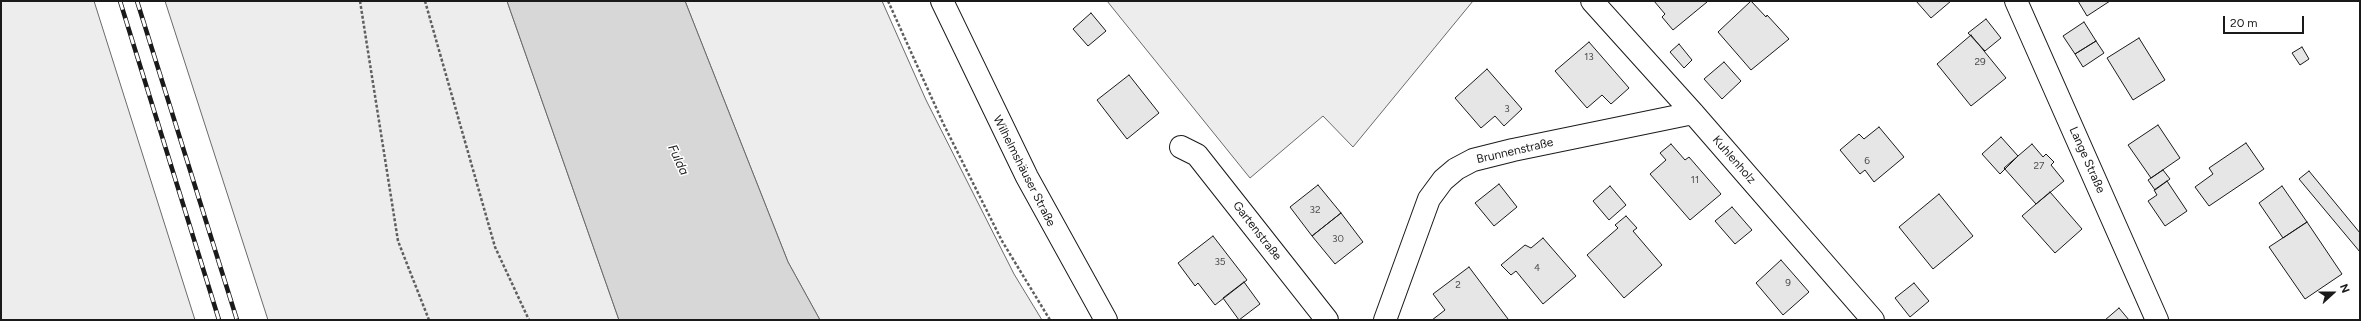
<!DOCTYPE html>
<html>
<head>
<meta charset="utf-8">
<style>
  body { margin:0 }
  #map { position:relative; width:2361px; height:321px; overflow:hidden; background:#fff; font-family:Figtree,sans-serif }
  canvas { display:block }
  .frame { position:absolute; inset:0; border:2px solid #1a1a1a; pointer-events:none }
  .north { position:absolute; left:2313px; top:273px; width:40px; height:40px; -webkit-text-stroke:3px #fff; paint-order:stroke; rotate:69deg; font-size:11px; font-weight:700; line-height:16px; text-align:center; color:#1a1a1a }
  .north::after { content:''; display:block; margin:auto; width:14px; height:18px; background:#1a1a1a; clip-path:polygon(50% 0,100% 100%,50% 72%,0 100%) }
  .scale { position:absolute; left:2223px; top:16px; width:81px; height:18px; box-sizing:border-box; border:2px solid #1a1a1a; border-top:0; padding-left:5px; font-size:12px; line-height:14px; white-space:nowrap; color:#1a1a1a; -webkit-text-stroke:3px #fff; paint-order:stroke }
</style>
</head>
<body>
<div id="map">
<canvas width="2361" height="321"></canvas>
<div class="frame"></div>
<div class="north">N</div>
<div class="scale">20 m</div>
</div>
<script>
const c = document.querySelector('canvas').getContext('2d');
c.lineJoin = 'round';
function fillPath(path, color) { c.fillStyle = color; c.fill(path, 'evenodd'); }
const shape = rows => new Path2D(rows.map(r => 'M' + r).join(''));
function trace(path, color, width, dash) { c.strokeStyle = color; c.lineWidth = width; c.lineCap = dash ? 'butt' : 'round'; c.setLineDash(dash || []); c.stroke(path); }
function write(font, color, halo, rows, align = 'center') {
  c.font = font + ' Figtree,sans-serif'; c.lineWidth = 3; c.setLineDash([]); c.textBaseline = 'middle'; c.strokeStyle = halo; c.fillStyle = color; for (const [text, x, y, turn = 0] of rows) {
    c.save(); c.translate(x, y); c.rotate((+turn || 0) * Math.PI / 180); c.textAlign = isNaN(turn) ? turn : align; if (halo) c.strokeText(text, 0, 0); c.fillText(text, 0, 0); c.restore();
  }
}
const built = shape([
  [1,1,94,1,195,320,1,320,1,1],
  [165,1,507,1,619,320,268,320,165,1],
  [685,1,882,1,926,100,1014,274,1042,320,820,320,788,262,685,1],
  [1107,1,1473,1,1353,147,1323,116,1250,178,1107,1]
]);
const water = shape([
  [507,1,685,1,788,262,820,320,619,320,507,1]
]);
const building = shape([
  [1654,1,1706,1,1707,2,1673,30,1662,17,1665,14,1654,1],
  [1751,1,1766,17,1767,15,1789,39,1751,70,1718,32,1751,1],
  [1916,1,1951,1,1931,18,1916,1],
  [2078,1,2110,1,2087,16,2078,1],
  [1091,13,1106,31,1088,46,1073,29,1091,13],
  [1986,19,2001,38,1985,51,1968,33,1986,19],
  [2084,22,2096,41,2075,54,2063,36,2084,22],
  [1971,35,2006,78,1971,106,1937,64,1971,35],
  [2139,38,2165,80,2133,100,2107,58,2139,38],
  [2096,41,2104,53,2083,67,2075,54,2096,41],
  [1589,42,1629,88,1611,104,1602,95,1587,108,1555,71,1589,42],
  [1679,44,1692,60,1684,68,1670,52,1679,44],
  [2302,47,2309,59,2300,65,2292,53,2302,47],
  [1724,62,1741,81,1722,99,1704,79,1724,62],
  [1487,69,1522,109,1504,126,1495,116,1481,128,1455,98,1487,69],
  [1129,75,1159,113,1127,139,1097,100,1129,75],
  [2158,125,2180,158,2151,178,2128,145,2158,125],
  [1879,127,1904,157,1874,182,1865,170,1860,174,1840,150,1859,134,1864,139,1879,127],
  [2001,137,2018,156,2000,174,1982,154,2001,137],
  [2246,143,2264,169,2209,206,2195,187,2213,174,2209,168,2246,143],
  [1671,144,1685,160,1689,157,1721,194,1690,220,1650,174,1666,160,1660,153,1671,144],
  [2032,144,2043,157,2046,154,2054,162,2051,165,2064,181,2036,204,2004,168,2032,144],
  [2163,170,2170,179,2155,190,2148,180,2163,170],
  [2309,171,2360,233,2360,252,2299,179,2309,171],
  [2167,181,2187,211,2165,226,2148,201,2157,195,2154,190,2167,181],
  [1499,184,1517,207,1494,226,1475,203,1499,184],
  [1318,185,1341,213,1312,236,1290,207,1318,185],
  [1610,186,1626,205,1609,220,1593,201,1610,186],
  [2282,186,2307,222,2283,238,2259,203,2282,186],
  [2050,192,2082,229,2055,253,2022,216,2050,192],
  [1939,194,1973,236,1933,269,1899,227,1939,194],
  [1732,207,1752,230,1735,244,1715,221,1732,207],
  [1341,213,1363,242,1335,264,1312,236,1341,213],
  [1626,216,1637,228,1633,231,1662,265,1624,298,1587,255,1618,228,1615,225,1626,216],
  [2307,222,2342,274,2305,299,2269,247,2307,222],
  [1213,236,1247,280,1215,305,1198,283,1195,286,1178,263,1213,236],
  [1543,238,1576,276,1543,304,1516,271,1511,275,1501,265,1525,245,1531,248,1543,238],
  [1781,260,1809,292,1783,315,1756,283,1781,260],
  [1469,267,1508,319,1507,320,1432,320,1445,310,1433,294,1469,267],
  [1244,282,1260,304,1239,320,1223,298,1244,282],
  [1914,283,1929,301,1910,317,1895,298,1914,283],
  [2119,308,2129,320,2105,320,2119,308]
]);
const path = shape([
  [360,1,398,241,429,320],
  [425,1,495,247,529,320],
  [888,1,943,123,1002,241,1050,320]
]);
const minor = shape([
  [1592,1,1693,113,1873,320],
  [2016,1,2157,320],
  [1181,147,1197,155,1327,320],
  [1385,320,1429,199,1443,180,1456,169,1473,160,1513,150,1693,113]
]);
const major = shape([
  [942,1,1027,177,1106,320]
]);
const rail = shape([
  [120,1,219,320],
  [137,1,237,320]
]);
const numberNames = [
  ["13",1589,57],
  ["29",1980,62],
  ["3",1507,109],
  ["6",1867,161],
  ["27",2039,166],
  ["11",1695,180],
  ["32",1315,210],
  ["30",1338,239],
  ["35",1220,262],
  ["4",1537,268],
  ["9",1788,283],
  ["2",1458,285]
];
const streetNames = [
  ["Brunnenstraße",1515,151,-13],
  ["Kuhlenholz",1734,160,49],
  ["Lange Straße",2087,160,66],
  ["Wilhelmshäuser Straße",1024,171,63],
  ["Gartenstraße",1257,231,52]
];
const waterNames = [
  ["Fulda",678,160,65]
];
fillPath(built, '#ededed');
trace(built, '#6a6a6a', 1);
fillPath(water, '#d7d7d7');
trace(water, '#6a6a6a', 1);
fillPath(building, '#e6e6e6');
trace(building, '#1a1a1a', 1);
trace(minor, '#1a1a1a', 24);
trace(major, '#1a1a1a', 24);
trace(path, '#5f5f5f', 2.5, [3, 2]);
trace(minor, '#fff', 22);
trace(major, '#fff', 22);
trace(rail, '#1a1a1a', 4.5);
trace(rail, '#fff', 3, [9]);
write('10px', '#4d4d4d', null, numberNames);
write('12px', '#1a1a1a', '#fff', streetNames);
write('italic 13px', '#1a1a1a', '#fff', waterNames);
</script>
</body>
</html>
